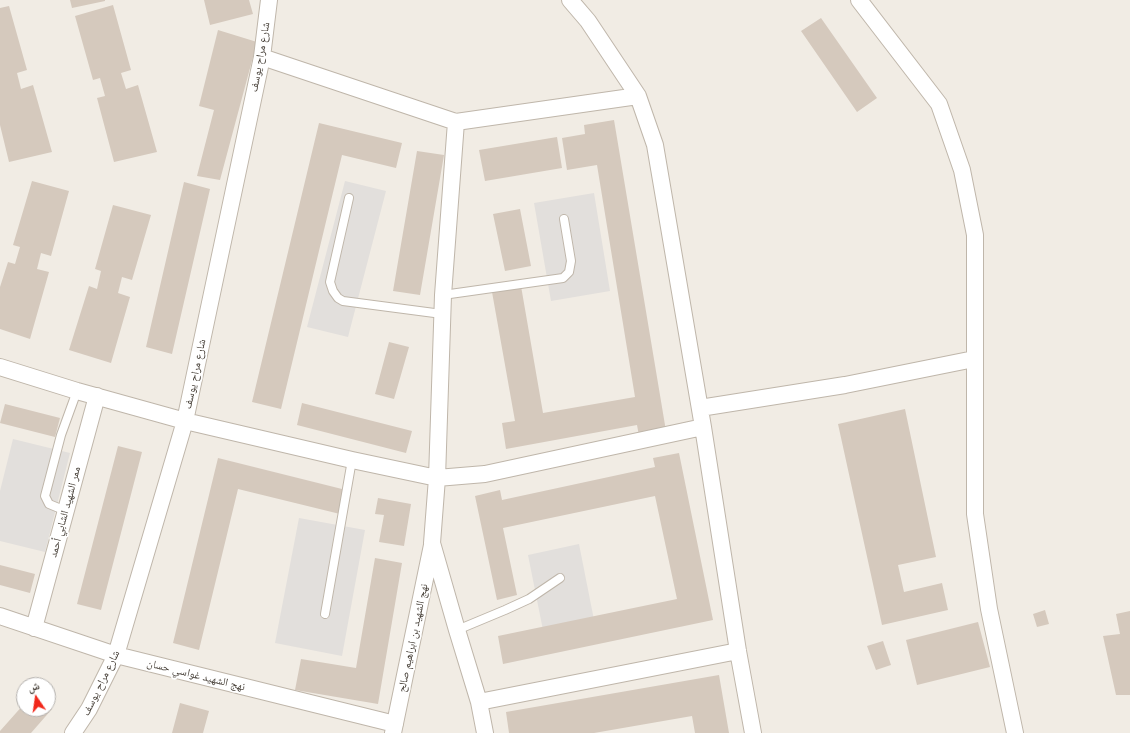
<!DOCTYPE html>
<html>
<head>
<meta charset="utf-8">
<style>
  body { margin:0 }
  #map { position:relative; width:1130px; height:733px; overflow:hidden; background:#f1ece4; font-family:Quicksand,"Noto Naskh Arabic",sans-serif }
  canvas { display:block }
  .north { position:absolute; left:16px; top:677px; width:40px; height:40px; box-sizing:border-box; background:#fff; border:1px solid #b4b1ae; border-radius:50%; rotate:347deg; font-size:11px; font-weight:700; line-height:16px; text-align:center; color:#433c34 }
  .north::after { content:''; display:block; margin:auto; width:14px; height:18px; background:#f1281b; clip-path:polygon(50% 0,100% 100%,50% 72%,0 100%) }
</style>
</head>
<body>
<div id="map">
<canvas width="1130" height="733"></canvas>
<div class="north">ش</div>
</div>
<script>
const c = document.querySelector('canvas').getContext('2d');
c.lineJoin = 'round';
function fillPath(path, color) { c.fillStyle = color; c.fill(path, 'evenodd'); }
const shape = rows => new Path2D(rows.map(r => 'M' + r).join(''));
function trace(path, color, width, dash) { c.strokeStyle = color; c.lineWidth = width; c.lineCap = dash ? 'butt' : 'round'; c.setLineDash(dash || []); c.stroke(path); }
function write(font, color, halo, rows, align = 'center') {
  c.font = font + ' Quicksand,"Noto Naskh Arabic",sans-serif'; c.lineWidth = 3.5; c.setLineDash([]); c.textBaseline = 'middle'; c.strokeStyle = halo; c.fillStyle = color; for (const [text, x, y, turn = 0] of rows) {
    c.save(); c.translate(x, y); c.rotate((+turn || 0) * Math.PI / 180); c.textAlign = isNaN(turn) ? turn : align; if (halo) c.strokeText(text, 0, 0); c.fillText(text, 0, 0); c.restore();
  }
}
const parking = shape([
  [345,181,386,191,348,337,307,327],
  [594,193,610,291,551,301,534,203],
  [13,439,70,453,45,552,0,541,0,491],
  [299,518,365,530,342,656,275,643],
  [579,544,595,625,544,635,528,555]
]);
const building = shape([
  [70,0,105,0,105,1,72,8],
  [204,0,249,0,253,14,210,25],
  [113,5,131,70,121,73,126,89,138,85,157,152,114,162,97,98,105,96,100,78,93,80,75,16],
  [9,6,27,70,17,73,21,89,33,85,52,152,9,162,0,125,0,8],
  [821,18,877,98,857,112,801,31],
  [218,30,257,42,220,180,197,176,214,110,199,106],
  [614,120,666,431,639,436,637,425,506,449,502,423,515,421,492,292,521,286,543,413,635,397,597,165,567,170,562,138,585,134,584,125],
  [319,123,402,143,396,168,342,155,281,409,252,402],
  [557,137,562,168,485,181,479,150],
  [417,151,444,155,420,295,393,291],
  [32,181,69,191,51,256,41,253,37,269,49,272,30,339,0,329,0,287,8,262,15,264,20,247,13,245],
  [184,182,210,189,172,354,146,347],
  [113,205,151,215,132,280,122,277,118,293,130,297,111,363,69,350,89,286,97,289,101,271,95,269],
  [520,209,531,266,505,271,493,214],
  [389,342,409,347,394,399,375,394],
  [302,403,412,431,406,453,297,425],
  [5,404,60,418,55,437,0,423],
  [905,409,936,557,898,565,904,592,942,583,948,610,882,625,838,424],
  [118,446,142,452,101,610,77,604],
  [679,453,713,620,503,664,498,636,677,599,655,496,503,528,517,595,497,600,475,496,500,490,502,500,655,467,653,458],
  [218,458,346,490,340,514,238,489,199,650,173,643],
  [378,498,411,504,404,546,379,542,384,515,375,514],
  [375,558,402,563,378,704,295,690,301,659,356,668],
  [0,565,35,574,30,593,0,585],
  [1045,610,1049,624,1037,627,1033,614],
  [1130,611,1130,695,1116,695,1103,636,1120,634,1116,614],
  [978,622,990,667,917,685,906,640],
  [883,641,891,665,876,670,867,646],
  [719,675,729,733,695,733,692,716,594,733,509,733,506,712],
  [180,703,209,711,203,733,172,733],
  [24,704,24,709,48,709,48,705,52,709,31,733,0,733,0,731]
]);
const lane = shape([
  [349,198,330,282,333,291,338,298,343,301,442,314],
  [443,295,563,278,569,272,571,261,564,219],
  [66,511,49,504,45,496,61,435,77,391],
  [325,614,352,460],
  [457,630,505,610,529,599,560,578]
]);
const street = shape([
  [570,0,588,21,638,96,655,145,703,427,738,651,753,733],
  [859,0,939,104,962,170,975,235,975,514,989,609,1015,733],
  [262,57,456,122,638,96],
  [456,122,443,295,437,478,432,543,457,630,479,702,485,733],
  [0,367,77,391,185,421,352,460,437,478,485,474,703,427],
  [700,408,845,385,974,359],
  [0,616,116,655,395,724],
  [34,628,97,396],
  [479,702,738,651],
  [73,733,89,709,116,655,185,421,262,57,269,0],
  [393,733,432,545]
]);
const streetNames = [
  ["شارع مراح يوسف",260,57,-80],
  ["شارع مراح يوسف",195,374,-78],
  ["ممر الشهيد الشابي أحمد",65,512,-75],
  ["نهج الشهيد بن ابراهيم صالح",413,638,-78],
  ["نهج الشهيد غواسي حسان",196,675,14],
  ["شارع مراح يوسف",101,683,-64]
];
fillPath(parking, '#e2dfdc');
fillPath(building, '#d5c9bd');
trace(lane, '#bfb6aa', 10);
trace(street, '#bfb6aa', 18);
trace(lane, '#fff', 8);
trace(street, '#fff', 16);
write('11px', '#433c34', '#fff', streetNames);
</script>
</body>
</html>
